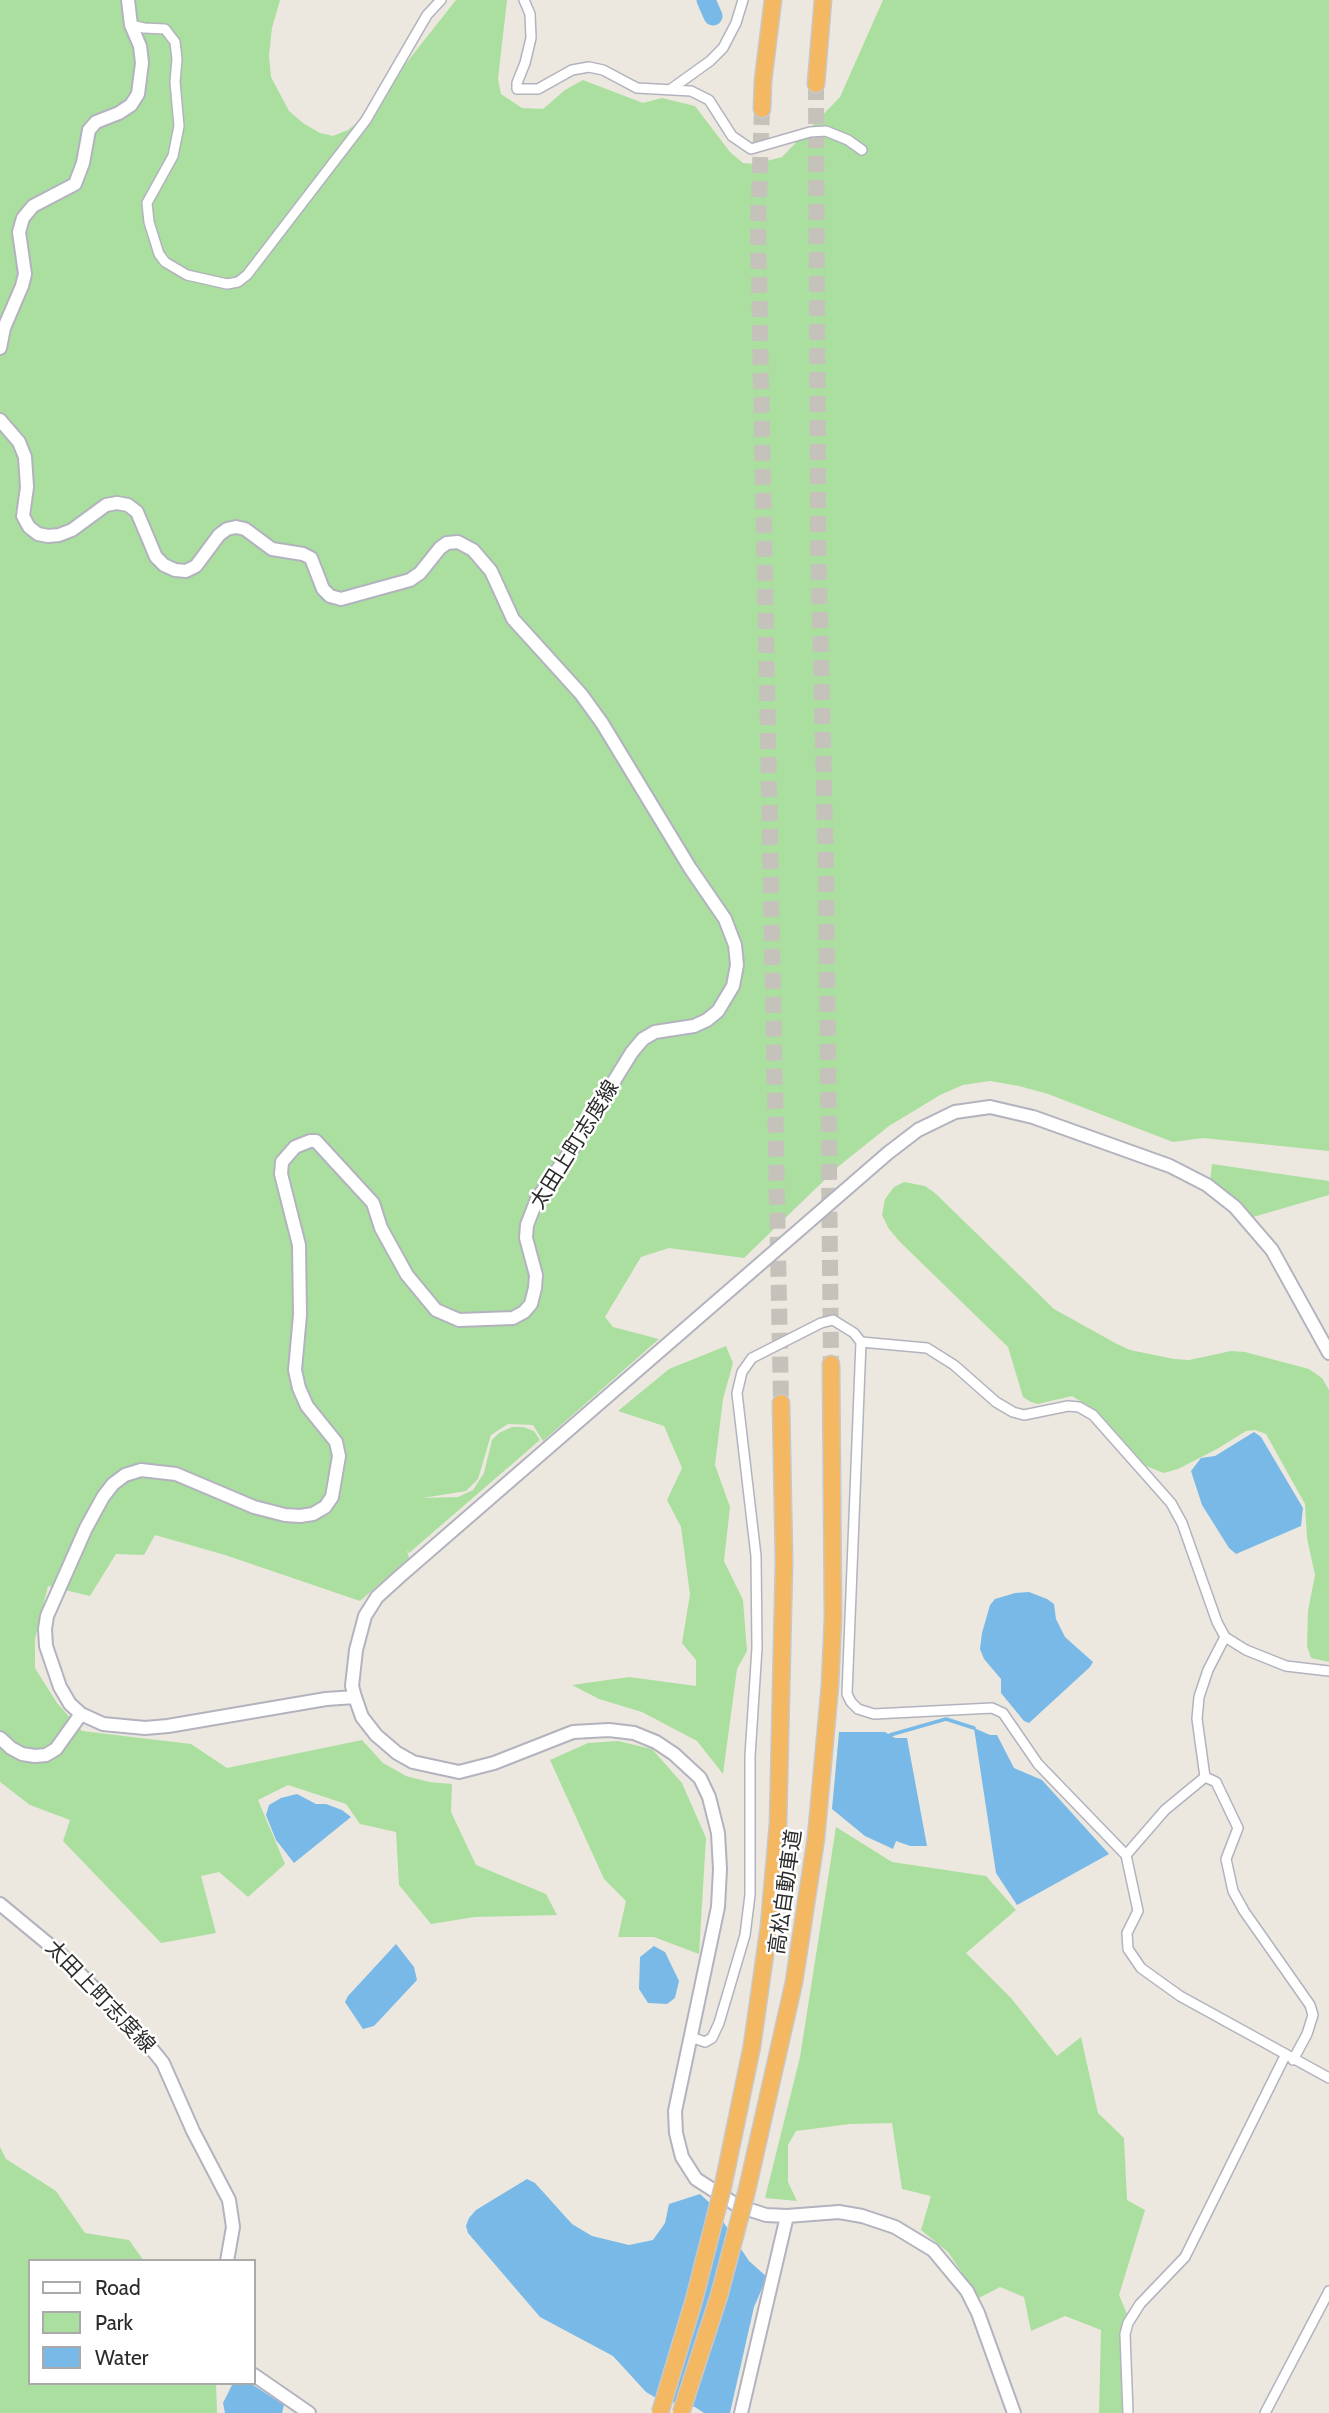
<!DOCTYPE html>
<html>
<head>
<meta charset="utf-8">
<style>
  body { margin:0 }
  #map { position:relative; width:1329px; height:2413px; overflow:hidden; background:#ece8df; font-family:Cabin,sans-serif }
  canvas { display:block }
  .legend { position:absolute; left:28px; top:2259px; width:228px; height:126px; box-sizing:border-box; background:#fff; border:2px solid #aaa; margin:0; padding:9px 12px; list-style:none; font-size:21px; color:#2b2b2b }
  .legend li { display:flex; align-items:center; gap:14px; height:35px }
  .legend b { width:35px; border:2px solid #aaa }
</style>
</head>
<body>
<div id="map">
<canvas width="1329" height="2413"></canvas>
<ul class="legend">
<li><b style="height:9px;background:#fff"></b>Road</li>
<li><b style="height:19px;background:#abdf9f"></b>Park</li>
<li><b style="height:19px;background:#79b9e7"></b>Water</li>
</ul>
</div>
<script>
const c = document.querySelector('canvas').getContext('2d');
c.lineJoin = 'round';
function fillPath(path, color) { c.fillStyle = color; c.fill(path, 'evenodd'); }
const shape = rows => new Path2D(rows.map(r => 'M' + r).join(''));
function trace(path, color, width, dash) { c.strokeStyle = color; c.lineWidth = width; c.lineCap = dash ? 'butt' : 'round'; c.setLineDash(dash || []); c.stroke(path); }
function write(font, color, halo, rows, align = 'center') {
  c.font = font + ' Cabin,"Noto Sans JP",sans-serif'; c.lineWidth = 5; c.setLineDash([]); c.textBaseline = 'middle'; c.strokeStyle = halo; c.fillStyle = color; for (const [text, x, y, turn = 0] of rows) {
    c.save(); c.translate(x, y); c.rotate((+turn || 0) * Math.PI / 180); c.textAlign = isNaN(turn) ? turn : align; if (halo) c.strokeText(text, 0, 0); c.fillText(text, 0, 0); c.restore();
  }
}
const green = shape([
  [0,0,280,0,272,28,269,55,271,77,289,111,303,123,320,133,333,136,348,130,362,119,456,0,507,0,498,79,501,94,522,108,543,109,565,90,583,80,643,103,662,98,695,106,730,152,743,163,755,164,782,157,840,97,883,0,1329,0,1329,1151,1203,1138,1173,1142,1048,1094,1019,1086,990,1081,963,1085,940,1095,889,1126,839,1166,744,1258,669,1248,641,1257,605,1317,613,1327,659,1339,543,1441,533,1425,508,1424,491,1435,478,1479,466,1491,423,1498,458,1497,473,1490,484,1473,492,1440,499,1433,512,1427,523,1427,534,1431,540,1440,409,1553,407,1550,409,1558,360,1601,225,1555,155,1535,144,1555,116,1554,90,1596,48,1586,35,1639,35,1668,57,1703,82,1731,191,1744,227,1768,362,1740,383,1763,406,1776,429,1782,452,1784,451,1812,476,1865,546,1894,557,1915,475,1917,431,1924,399,1885,396,1832,360,1824,346,1804,288,1785,258,1800,285,1864,248,1897,219,1872,201,1876,216,1933,161,1943,63,1841,70,1820,30,1805,0,1782],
  [1212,1164,1329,1181,1329,1195,1253,1217,1210,1182],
  [904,1182,925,1186,935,1193,1054,1309,1117,1344,1130,1350,1174,1359,1189,1360,1231,1351,1245,1352,1309,1369,1322,1378,1329,1390,1329,1662,1311,1658,1307,1646,1308,1611,1315,1575,1307,1538,1305,1504,1266,1434,1255,1430,1246,1431,1217,1449,1178,1469,1164,1473,1146,1466,1099,1413,1072,1396,1038,1404,1031,1402,1023,1397,1008,1347,900,1242,889,1229,882,1215,885,1199,894,1187],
  [726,1346,733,1363,723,1399,715,1465,730,1507,724,1561,743,1600,747,1651,737,1669,723,1774,697,1741,642,1712,599,1699,572,1685,629,1677,696,1686,696,1660,682,1643,690,1594,681,1527,667,1500,682,1468,664,1426,618,1411,669,1369],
  [618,1741,652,1749,682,1783,706,1838,699,1954,654,1937,618,1937,626,1901,604,1879,550,1760,588,1743],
  [836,1827,892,1862,986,1876,1016,1910,966,1953,1011,1998,1057,2056,1081,2037,1098,2113,1124,2138,1127,2200,1145,2210,1119,2295,1127,2314,1120,2337,1124,2400,1122,2413,1099,2413,1101,2330,1065,2316,1031,2331,1024,2297,1000,2287,979,2298,948,2252,921,2230,931,2196,902,2189,892,2123,850,2124,796,2131,788,2145,788,2182,797,2201,765,2198,800,2057],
  [0,2147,6,2159,56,2191,85,2233,129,2240,144,2261,30,2261,30,2383,216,2383,217,2413,0,2413]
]);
const water = shape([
  [1254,1432,1261,1437,1303,1508,1301,1526,1236,1554,1229,1548,1202,1505,1191,1471,1201,1458,1215,1456],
  [1029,1592,1047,1599,1054,1604,1056,1619,1065,1637,1093,1662,1090,1667,1029,1723,1024,1721,1001,1693,1001,1679,984,1659,980,1649,982,1633,990,1605,995,1599,1015,1593],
  [974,1728,990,1735,997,1735,1014,1768,1042,1780,1109,1854,1017,1905,996,1873],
  [839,1732,885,1732,895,1738,907,1738,927,1846,910,1846,896,1841,893,1849,865,1836,832,1809],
  [297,1794,316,1804,326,1804,342,1810,351,1817,294,1863,276,1840,266,1815,269,1805,281,1798],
  [396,1944,414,1967,417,1980,374,2026,363,2029,345,2002,348,1996],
  [654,1946,665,1952,679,1981,675,1998,667,2004,648,2003,639,1989,640,1957],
  [527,2179,535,2183,572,2224,592,2236,629,2245,653,2240,665,2223,669,2204,700,2194,712,2205,749,2261,767,2277,754,2307,730,2413,704,2413,695,2407,658,2399,646,2392,613,2356,540,2317,468,2233,466,2226,469,2218,476,2210],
  [233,2383,250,2383,284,2405,282,2413,225,2413,223,2403]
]);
const stream = shape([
  [890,1735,946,1719,974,1728]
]);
const river = shape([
  [706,0,713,16]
]);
const highwayTunnel = shape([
  [816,84,818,538,826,868,831,1364],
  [762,109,758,226,781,1403]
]);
const street = shape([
  [524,0,530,14,531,38,525,63,517,83,517,89,538,89,572,70,589,67,603,70,637,88,691,91,709,100,732,136,751,149,810,132,826,131,848,140,862,150],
  [131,25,144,28,165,29,175,42,177,59,175,82,179,126,173,156,147,203,149,222,159,254,165,262,187,275,227,284,238,282,247,275,366,120,427,15,441,0],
  [671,89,710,61,723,48,736,23,743,0],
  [861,1342,927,1348,954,1365,996,1402,1013,1412,1024,1415,1068,1406,1079,1407,1093,1415,1171,1503,1182,1523,1217,1622,1225,1637,1246,1650,1286,1666,1329,1671],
  [1205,1777,1216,1782,1238,1828,1226,1859,1233,1891,1244,1911,1310,2005,1313,2015,1307,2034,1293,2060],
  [1126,1855,1165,1810,1205,1777,1197,1719,1199,1697,1208,1670,1225,1637],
  [691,2037,705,2042,712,2038,719,2023,745,1935,750,1895,750,1756,757,1648,756,1556,737,1393,742,1372,752,1358,821,1323,833,1320,854,1333,861,1342,847,1694,851,1702,858,1709,874,1714,992,1708,1003,1713,1038,1764,1126,1855,1138,1911,1127,1933,1128,1949,1141,1968,1180,1996,1329,2078],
  [1128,2413,1125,2334,1128,2323,1140,2304,1185,2257,1285,2056],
  [1265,2413,1329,2291]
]);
const secondary = shape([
  [0,348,4,328,22,286,25,274,19,232,23,218,33,206,75,184,83,163,89,130,96,122,119,113,131,105,138,94,142,63,140,46,131,25,128,0],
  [0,420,19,442,25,457,27,487,23,516,29,527,38,534,48,536,59,535,72,530,106,505,117,503,128,505,137,512,156,557,164,565,175,570,186,571,196,566,219,535,227,529,236,527,245,529,272,549,303,554,311,558,323,589,330,596,341,599,410,580,420,573,440,548,447,543,458,542,473,550,491,571,513,619,581,694,602,723,690,868,725,919,735,945,737,965,733,986,718,1011,707,1020,694,1026,655,1032,643,1039,632,1052,572,1149,537,1199,527,1225,526,1238,536,1275,535,1288,531,1304,524,1312,513,1318,459,1320,436,1310,407,1275,381,1228,373,1203,316,1141,310,1141,295,1147,282,1162,281,1174,299,1245,300,1315,295,1370,299,1388,307,1406,336,1442,339,1456,332,1497,325,1507,313,1514,300,1516,285,1515,254,1507,176,1474,141,1470,125,1475,113,1484,103,1497,86,1528,47,1616,45,1629,46,1646,60,1687,70,1704,81,1714,103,1724,145,1728,168,1726,326,1699,355,1697],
  [0,1738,11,1748,22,1754,35,1756,46,1755,56,1749,81,1714],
  [0,1904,58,1952,138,2032,163,2063,193,2131,229,2200,233,2227,227,2261],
  [254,2375,309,2413],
  [741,2413,787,2216],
  [1014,2413,978,2313,967,2291,933,2250,895,2227,862,2216,839,2212,787,2216,766,2215,738,2206,696,2179,682,2157,676,2133,675,2111,718,1907,720,1869,718,1833,709,1797,700,1778,674,1754,656,1742,634,1733,609,1730,573,1732,494,1763,459,1772,413,1762,397,1753,376,1735,362,1717,355,1697,352,1686,356,1650,365,1616,377,1597,399,1577,888,1153,918,1130,955,1112,990,1107,1033,1117,1170,1166,1207,1185,1235,1207,1272,1250,1329,1353]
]);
const highway = shape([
  [816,84,823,0],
  [762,109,763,81,773,0],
  [723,2186,752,2046,769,1926,778,1824,784,1562,781,1403],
  [747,2190,794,1982,816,1838,830,1685,833,1618,831,1364]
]);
const highwayBridge = shape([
  [660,2413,694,2300,723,2186],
  [681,2413,719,2296,747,2190]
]);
const streetNames = [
  ["太田上町志度線",575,1145,-58],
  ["高松自動車道",786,1892,-82],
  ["太田上町志度線",100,1997,46]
];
fillPath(green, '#abdf9f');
fillPath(water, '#79b9e7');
trace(stream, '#79b9e7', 3.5);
trace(river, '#79b9e7', 19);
trace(highwayTunnel, '#c5c2bb', 16, [16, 8]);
trace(street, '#b2b3be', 12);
trace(secondary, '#b2b3be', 16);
trace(highway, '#c8c8c8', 19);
trace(street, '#fff', 9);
trace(secondary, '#fff', 12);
trace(highway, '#f4b762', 16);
trace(highwayBridge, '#c8c8c8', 19, []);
trace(highwayBridge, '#f4b762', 16);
write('21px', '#2b2b2b', '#fff', streetNames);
</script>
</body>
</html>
